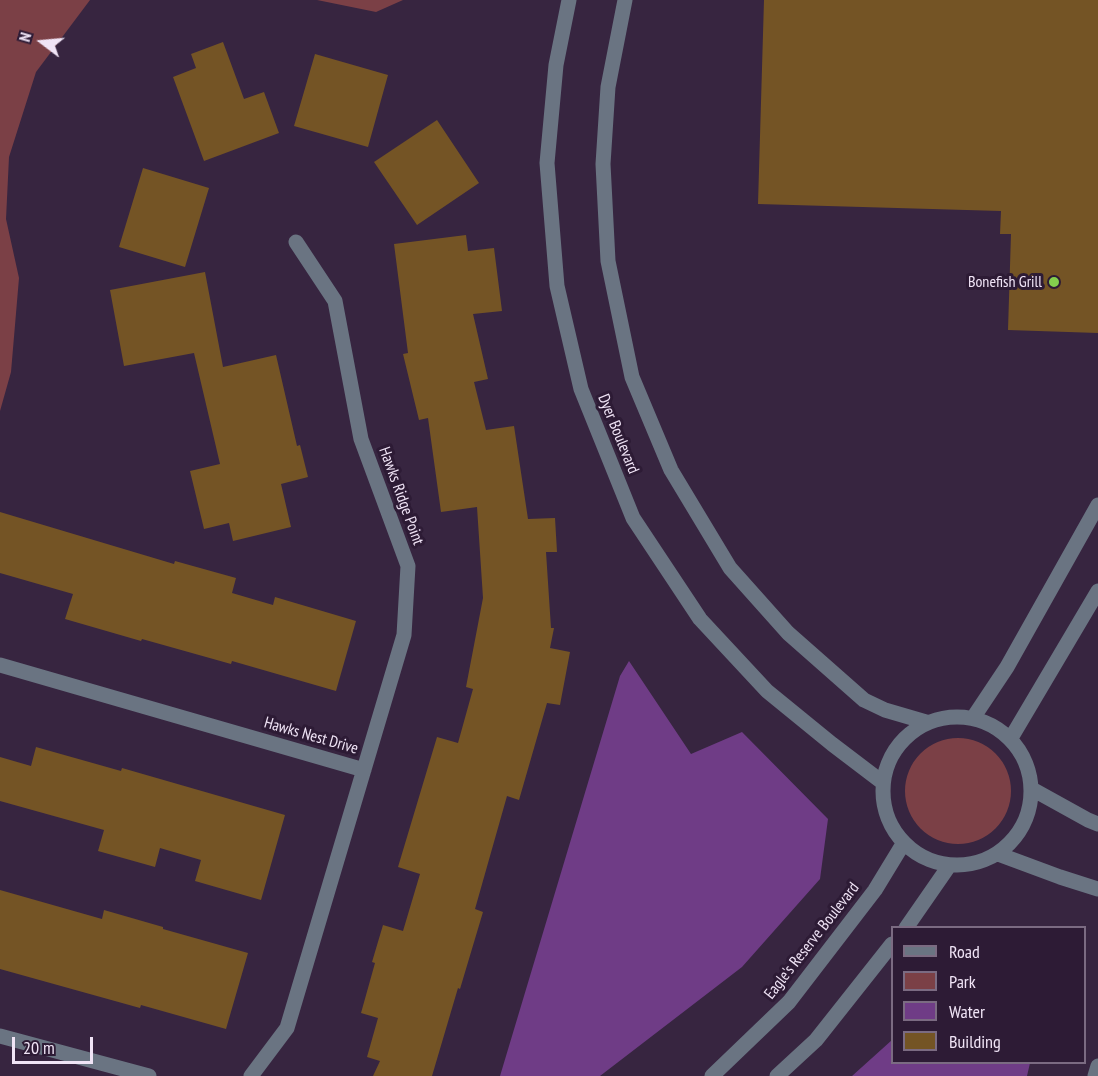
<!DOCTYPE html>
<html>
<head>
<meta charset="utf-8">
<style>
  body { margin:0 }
  #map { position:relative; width:1098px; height:1076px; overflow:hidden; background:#372540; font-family:"PT Sans Narrow",sans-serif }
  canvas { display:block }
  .legend { position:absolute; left:891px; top:926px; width:195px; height:138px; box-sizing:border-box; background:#2d1b35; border:2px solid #7b6b82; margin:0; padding:8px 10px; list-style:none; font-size:18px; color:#f0e4f6 }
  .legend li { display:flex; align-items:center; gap:12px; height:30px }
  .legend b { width:30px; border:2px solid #7b6b82 }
  .north { position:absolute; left:12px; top:12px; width:60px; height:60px; -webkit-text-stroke:4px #2d1b35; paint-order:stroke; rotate:286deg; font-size:16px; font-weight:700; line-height:24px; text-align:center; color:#f0e4f6 }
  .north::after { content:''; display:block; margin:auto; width:21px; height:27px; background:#f0e4f6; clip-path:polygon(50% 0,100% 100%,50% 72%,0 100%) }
  .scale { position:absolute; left:12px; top:1037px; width:81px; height:27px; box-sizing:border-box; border:3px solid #f0e4f6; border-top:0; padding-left:8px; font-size:18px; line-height:21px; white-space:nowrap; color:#f0e4f6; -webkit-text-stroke:4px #2d1b35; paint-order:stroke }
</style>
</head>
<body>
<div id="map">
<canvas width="1098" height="1076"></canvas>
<ul class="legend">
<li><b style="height:8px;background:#6a7482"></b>Road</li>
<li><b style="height:16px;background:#7b4046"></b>Park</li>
<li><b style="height:16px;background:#6f3c86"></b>Water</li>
<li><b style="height:16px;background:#745425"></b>Building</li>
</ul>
<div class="north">N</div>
<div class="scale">20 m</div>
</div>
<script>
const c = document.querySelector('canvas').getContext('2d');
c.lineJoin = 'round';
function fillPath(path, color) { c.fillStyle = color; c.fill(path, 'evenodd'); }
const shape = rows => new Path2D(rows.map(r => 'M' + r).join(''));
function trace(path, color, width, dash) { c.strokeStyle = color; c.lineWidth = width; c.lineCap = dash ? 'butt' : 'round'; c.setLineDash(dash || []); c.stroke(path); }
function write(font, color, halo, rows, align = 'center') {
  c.font = font + ' "PT Sans Narrow",sans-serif'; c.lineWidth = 6; c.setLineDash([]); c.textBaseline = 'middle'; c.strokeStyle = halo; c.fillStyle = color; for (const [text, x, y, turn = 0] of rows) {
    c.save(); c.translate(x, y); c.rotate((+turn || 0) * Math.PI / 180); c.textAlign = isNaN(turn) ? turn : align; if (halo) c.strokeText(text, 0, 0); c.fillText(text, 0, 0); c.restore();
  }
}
const green = shape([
  [0,0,90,0,36,72,9,157,6,219,19,278,11,372,0,411],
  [317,0,403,0,376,12],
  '905 791a53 53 0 1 1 106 0a53 53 0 1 1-106 0Z'
]);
const water = shape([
  [629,661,691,754,742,732,828,819,820,879,742,967,600,1076,500,1076,620,676],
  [892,1040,892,1062,1030,1063,1027,1076,852,1076]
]);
const building = shape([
  [764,0,1098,0,1098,333,1008,330,1011,234,1000,234,1001,211,758,204],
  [223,42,244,99,264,92,279,133,204,161,173,77,196,68,191,54],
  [315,54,388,75,368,147,294,126],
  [437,120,479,183,417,225,374,162],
  [143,168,209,188,185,267,119,247],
  [466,235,468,251,494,248,502,311,473,314,488,379,474,382,486,430,514,426,528,519,555,518,557,552,546,552,551,628,554,628,550,648,570,652,560,705,547,703,519,800,507,796,475,909,483,912,460,989,458,988,432,1076,373,1076,380,1061,367,1057,378,1018,361,1013,375,963,372,962,383,925,403,931,420,874,398,867,437,737,458,743,473,689,466,687,483,598,477,507,441,512,428,418,419,420,403,354,408,353,394,244],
  [205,272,223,367,276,355,297,446,300,445,308,477,281,484,291,527,233,541,229,523,204,529,190,471,220,464,194,353,124,366,110,290],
  [0,512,174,564,175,561,236,578,232,593,273,605,275,597,356,621,336,691,232,661,231,664,142,639,141,641,65,619,73,594,0,573],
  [36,747,121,771,122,768,285,815,261,900,195,881,201,860,160,848,155,867,98,851,104,830,0,801,0,757,31,766],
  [0,890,102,919,104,910,163,927,163,929,248,953,226,1029,141,1005,140,1008,0,969]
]);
const minor = shape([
  [569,0,556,65,547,163,557,286,581,389,633,518,700,619,767,691,832,744,882,782],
  [625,0,608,87,603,164,608,261,632,377,671,470,730,568,788,633,864,700,885,710,926,722],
  [0,665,364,770],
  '883 791a74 74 0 1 1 148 0a74 74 0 1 1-148 0Z',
  [973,718,1007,667,1098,505],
  [1011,738,1098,591],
  [1032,789,1088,820,1098,824],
  [998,854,1060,877,1098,889],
  [906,928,949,866],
  [0,1036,149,1076],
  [251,1076,287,1028,404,635,408,566,361,439,335,301,296,242],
  [712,1076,789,1002,875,890,903,844],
  [777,1076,816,1040,892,944],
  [1095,1076,1098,1066]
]);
const markers = [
  [1054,282,6,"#84cf4d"]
];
const poiNames = [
  ["Bonefish Grill",1042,282]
];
const streetNames = [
  ["Dyer Boulevard",618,434,68],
  ["Hawks Ridge Point",401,496,70],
  ["Hawks Nest Drive",311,736,16],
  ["Eagle's Reserve Boulevard",812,941,-52]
];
fillPath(green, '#7b4046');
fillPath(water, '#6f3c86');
fillPath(building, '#745425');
trace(minor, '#6a7482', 15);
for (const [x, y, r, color] of markers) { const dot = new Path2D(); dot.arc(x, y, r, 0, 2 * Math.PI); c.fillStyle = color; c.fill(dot); trace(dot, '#2d1b35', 2); }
write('16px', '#f0e4f6', '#2d1b35', poiNames, 'right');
write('16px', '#f0e4f6', '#2d1b35', streetNames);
</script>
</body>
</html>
